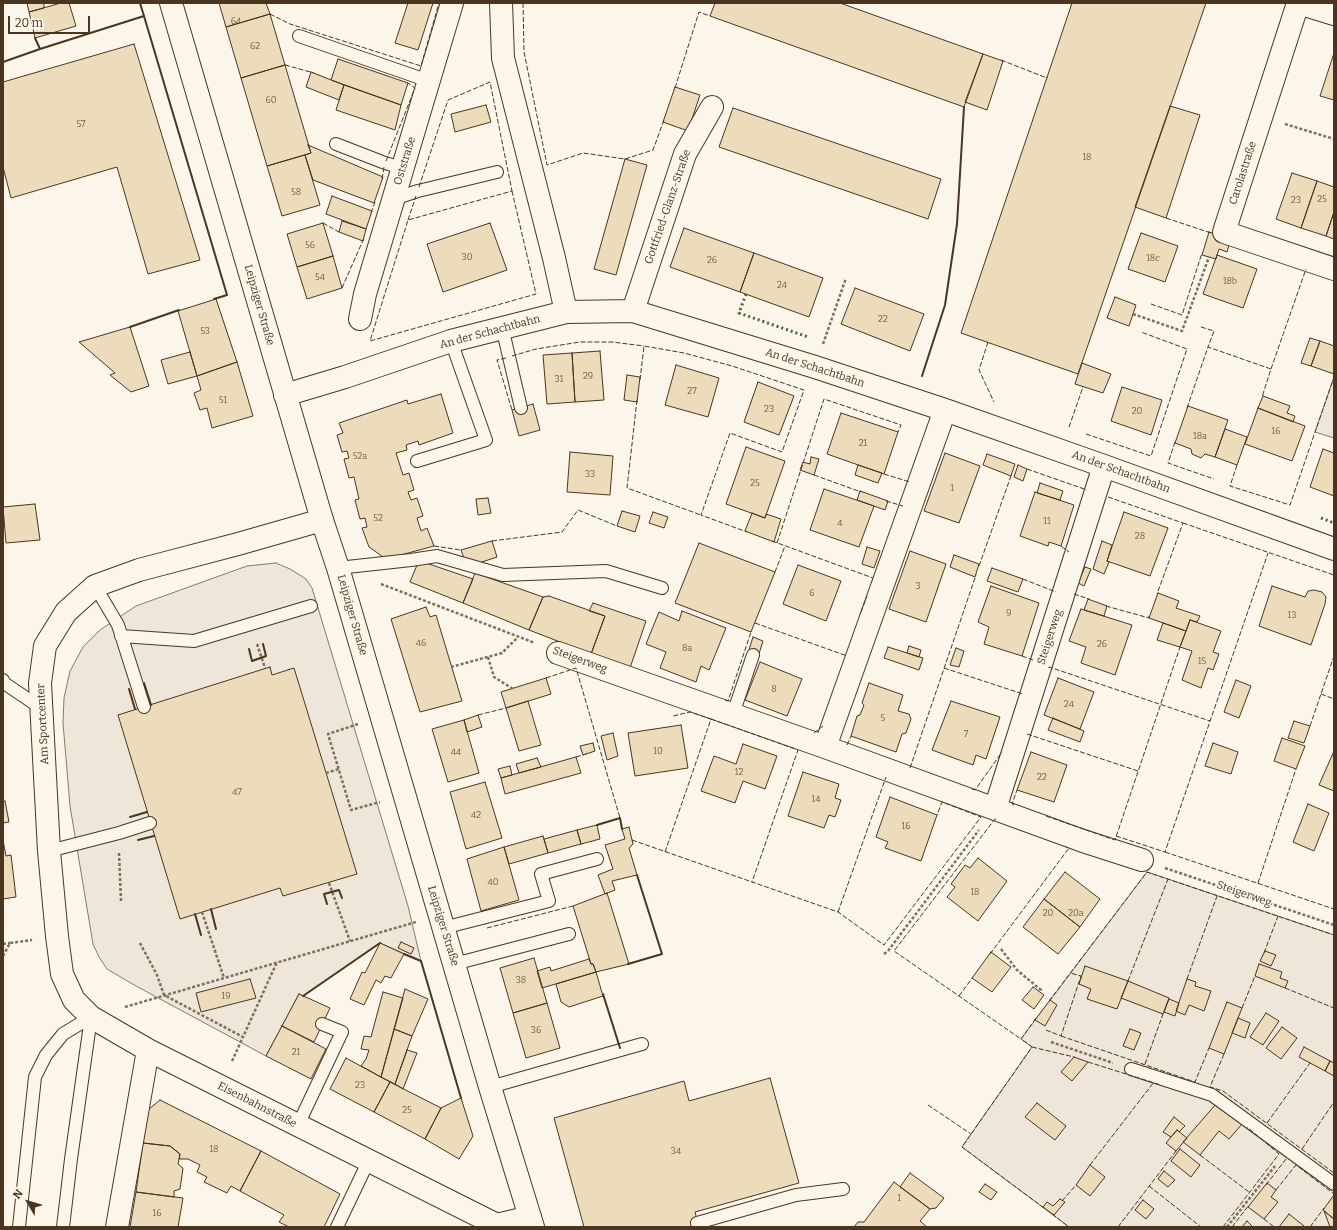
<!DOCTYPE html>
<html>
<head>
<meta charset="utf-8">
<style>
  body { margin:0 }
  #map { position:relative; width:1337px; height:1230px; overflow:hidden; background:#fbf6e9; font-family:Bitter,serif }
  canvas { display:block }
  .frame { position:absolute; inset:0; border:4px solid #4a3520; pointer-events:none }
  .north { position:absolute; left:8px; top:1182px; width:40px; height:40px; -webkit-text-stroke:3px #fbf6e9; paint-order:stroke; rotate:308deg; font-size:11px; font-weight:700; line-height:16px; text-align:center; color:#4a3520 }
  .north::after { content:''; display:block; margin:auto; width:14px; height:18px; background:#4a3520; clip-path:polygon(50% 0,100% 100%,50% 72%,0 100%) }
  .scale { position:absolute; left:8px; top:16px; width:82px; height:18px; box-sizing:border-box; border:2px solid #4a3520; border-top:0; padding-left:5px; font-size:12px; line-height:14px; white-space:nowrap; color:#4a3520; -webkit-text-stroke:3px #fbf6e9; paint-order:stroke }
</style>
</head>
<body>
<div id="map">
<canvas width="1337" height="1230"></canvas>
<div class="frame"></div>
<div class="north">N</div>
<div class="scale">20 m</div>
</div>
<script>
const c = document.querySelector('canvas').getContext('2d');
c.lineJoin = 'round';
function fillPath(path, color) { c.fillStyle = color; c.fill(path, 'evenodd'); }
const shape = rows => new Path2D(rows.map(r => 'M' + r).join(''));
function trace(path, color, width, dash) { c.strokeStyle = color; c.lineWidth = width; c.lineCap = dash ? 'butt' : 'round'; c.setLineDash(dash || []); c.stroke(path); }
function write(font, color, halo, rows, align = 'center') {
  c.font = font + ' Bitter,serif'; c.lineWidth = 3; c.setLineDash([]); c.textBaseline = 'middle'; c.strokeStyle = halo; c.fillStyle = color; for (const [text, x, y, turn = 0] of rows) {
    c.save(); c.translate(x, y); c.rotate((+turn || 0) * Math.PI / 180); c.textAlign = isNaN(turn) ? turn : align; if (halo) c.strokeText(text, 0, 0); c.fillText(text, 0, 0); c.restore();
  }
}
const green = shape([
  [1334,377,1334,438,1315,432,1334,377],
  [276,563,290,569,306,579,312,588,408,906,421,961,380,943,303,996,299,994,266,1056,136,986,107,969,99,957,93,944,70,806,63,723,64,698,70,671,83,647,100,630,136,606,247,566,276,563],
  [1147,872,1334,935,1334,1227,1069,1227,962,1147,1032,1047,1021,1039,1147,872]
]);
const building = shape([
  [27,3,44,3,44,8,29,12,27,3],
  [61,3,69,3,76,26,35,38,29,12,61,3],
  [219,3,266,3,270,14,226,27,219,3],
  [408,3,433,3,418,50,395,43,408,3],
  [715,3,840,3,983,54,964,107,710,16,715,3],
  [1072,3,1206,3,1078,374,961,333,1072,3],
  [270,14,285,65,241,78,226,27,270,14],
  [134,44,200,260,148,274,117,167,11,198,3,167,3,82,134,44],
  [1334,53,1334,100,1320,96,1334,53],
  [983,54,1003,61,987,110,965,102,983,54],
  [338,59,408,83,401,105,331,80,338,59],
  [285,65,311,153,267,166,241,78,285,65],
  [311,72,344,85,339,100,306,87,311,72],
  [344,85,401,105,395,130,336,110,344,85],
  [675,87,700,95,688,131,663,122,675,87],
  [486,105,491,122,455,132,451,114,486,105],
  [1170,106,1200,115,1166,218,1135,207,1170,106],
  [733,108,941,179,928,219,719,147,733,108],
  [308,145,383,177,374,203,313,180,305,155,311,153,308,145],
  [305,155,320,205,282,216,267,166,305,155],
  [625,159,647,165,616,275,594,269,625,159],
  [1292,173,1317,181,1301,228,1276,219,1292,173],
  [1317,181,1334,187,1334,212,1326,236,1301,228,1317,181],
  [332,196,372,211,366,229,326,214,332,196],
  [1334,212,1334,239,1326,236,1334,212],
  [342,221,366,229,363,241,339,232,342,221],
  [323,223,333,256,297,267,287,234,323,223],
  [490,223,507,270,443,292,427,244,490,223],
  [684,228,754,253,740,292,670,267,684,228],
  [1209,232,1231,239,1227,252,1219,249,1216,259,1202,255,1209,232],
  [1141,233,1178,246,1165,282,1128,269,1141,233],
  [754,253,823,278,809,317,740,292,754,253],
  [1217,255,1257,269,1243,308,1203,294,1217,255],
  [333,256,342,288,307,299,297,267,333,256],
  [855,288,924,314,910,351,841,324,855,288],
  [1115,297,1136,305,1129,326,1107,318,1115,297],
  [216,299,237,362,197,376,178,311,216,299],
  [130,327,149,386,131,392,110,375,115,373,79,342,130,327],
  [1310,338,1320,341,1311,366,1301,363,1310,338],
  [1320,341,1334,346,1334,374,1311,366,1320,341],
  [600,351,604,400,575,402,572,353,600,351],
  [190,352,197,376,168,384,161,360,190,352],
  [572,353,575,402,547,404,543,355,572,353],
  [237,362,253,416,212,428,207,408,200,410,194,393,201,390,197,376,237,362],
  [1082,363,1111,374,1103,393,1075,384,1082,363],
  [676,365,719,378,708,417,665,405,676,365],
  [627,375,640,377,637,402,624,400,627,375],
  [758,382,794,396,779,435,744,422,758,382],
  [1122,387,1162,400,1151,435,1111,421,1122,387],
  [441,394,453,433,419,445,418,441,406,445,407,450,396,453,403,475,409,473,414,490,408,492,411,500,417,498,423,516,417,518,421,531,427,528,434,546,386,559,369,547,362,528,367,527,365,518,360,519,355,500,359,499,354,477,349,478,344,459,349,458,347,451,342,452,337,435,343,433,339,423,407,400,408,404,441,394],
  [1263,396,1290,406,1287,413,1295,416,1293,422,1258,408,1263,396],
  [533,404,540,430,519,436,512,410,533,404],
  [1188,406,1228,420,1215,457,1205,454,1201,458,1192,454,1191,449,1175,443,1188,406],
  [1258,408,1305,426,1292,461,1245,444,1258,408],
  [841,413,898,432,884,474,827,454,841,413],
  [1225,429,1247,437,1237,465,1215,457,1225,429],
  [746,447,785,461,765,518,726,504,746,447],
  [1323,449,1334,453,1334,496,1310,487,1323,449],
  [570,452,613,456,610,495,567,492,570,452],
  [945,453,980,466,959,523,924,511,945,453],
  [987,454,1015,464,1011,476,983,465,987,454],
  [811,457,819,459,814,475,800,470,803,462,810,464,811,457],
  [858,465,882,473,878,483,855,475,858,465],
  [1018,465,1027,469,1023,481,1014,477,1018,465],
  [1040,483,1063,491,1060,500,1037,493,1040,483],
  [824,489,874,506,859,547,810,530,824,489],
  [860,491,888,501,885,510,857,500,860,491],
  [1035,492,1074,505,1061,546,1049,542,1048,546,1020,536,1035,492],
  [488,498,491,513,478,515,476,499,488,498],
  [35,504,40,540,6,543,3,507,35,504],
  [622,511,640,516,635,532,617,526,622,511],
  [653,512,668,517,664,528,649,523,653,512],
  [1124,512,1168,528,1150,576,1107,561,1124,512],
  [752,513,765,518,766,514,781,519,774,542,745,531,752,513],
  [492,541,497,557,479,563,465,561,461,550,492,541],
  [1102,541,1112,545,1107,561,1109,562,1104,574,1093,569,1102,541],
  [699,543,775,572,751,632,675,603,699,543],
  [867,547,880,551,874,568,862,564,867,547],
  [910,551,946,564,926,622,889,609,910,551],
  [954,555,979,564,975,577,950,567,954,555],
  [426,563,473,579,463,603,410,582,417,565,426,563],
  [798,565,841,581,826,621,783,604,798,565],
  [1085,567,1091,569,1084,586,1078,583,1085,567],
  [992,568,1023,579,1018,592,987,581,992,568],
  [475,573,543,597,529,630,463,603,475,573],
  [991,586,1039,603,1022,656,984,644,989,627,978,622,991,586],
  [1272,586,1305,597,1308,591,1314,590,1322,592,1326,597,1325,604,1311,645,1259,626,1272,586],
  [1158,593,1179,601,1176,608,1200,616,1197,622,1190,620,1186,631,1149,618,1158,593],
  [549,596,605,616,591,654,529,630,543,597,549,596],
  [1088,599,1107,606,1104,616,1084,610,1088,599],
  [593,603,646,621,630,668,591,654,605,616,589,611,593,603],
  [426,607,430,617,436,615,462,701,420,712,391,619,426,607],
  [1081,609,1132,625,1115,675,1081,663,1086,647,1069,641,1081,609],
  [682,611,726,628,709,670,701,666,696,682,660,668,666,652,646,644,659,612,679,621,682,611],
  [1190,620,1221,631,1213,652,1219,654,1213,670,1208,668,1201,688,1182,680,1192,651,1180,647,1190,620],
  [1163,623,1186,631,1180,647,1157,640,1163,623],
  [753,637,763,641,758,657,748,653,753,637],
  [909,646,921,650,919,657,907,653,909,646],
  [888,647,923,658,919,670,884,658,888,647],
  [956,648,964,651,959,667,950,665,956,648],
  [760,662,802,679,787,716,745,700,760,662],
  [270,667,272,675,294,668,357,874,283,896,280,888,180,919,118,715,270,667],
  [546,678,551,694,506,708,501,692,546,678],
  [1058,678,1094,692,1080,729,1044,715,1058,678],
  [1236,680,1251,686,1239,718,1224,712,1236,680],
  [869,683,903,695,898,711,909,714,911,719,906,733,902,734,896,752,851,736,857,716,860,715,864,705,862,703,869,683],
  [528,701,541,745,519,751,506,708,528,701],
  [951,701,1000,717,986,759,976,755,973,765,932,750,951,701],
  [478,715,482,727,467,732,464,720,478,715],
  [1053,718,1084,731,1080,742,1048,730,1053,718],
  [464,720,479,773,448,782,432,729,464,720],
  [1294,721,1310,726,1304,743,1288,738,1294,721],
  [681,725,688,768,635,776,628,733,681,725],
  [613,733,618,756,607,760,601,736,613,733],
  [1282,738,1305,746,1296,769,1274,761,1282,738],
  [593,743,595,751,583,755,580,746,593,743],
  [1213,743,1238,752,1231,774,1205,766,1213,743],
  [743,744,777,756,765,789,743,781,735,803,701,791,714,756,736,764,743,744],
  [1334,751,1334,791,1319,785,1334,751],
  [1031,752,1067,765,1054,802,1017,790,1031,752],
  [576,757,581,773,505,794,501,778,576,757],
  [537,758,541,767,519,773,516,764,537,758],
  [510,766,512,775,501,778,498,769,510,766],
  [803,772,839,784,835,798,841,800,835,817,829,815,824,828,788,816,803,772],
  [485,782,502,838,466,849,450,792,485,782],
  [890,797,937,815,921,861,885,848,888,842,876,837,890,797],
  [5,801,9,822,3,823,3,802,5,801],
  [1308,804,1329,813,1314,851,1293,842,1308,804],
  [597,825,600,839,581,844,577,830,597,825],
  [629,827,633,844,629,848,637,875,612,881,615,890,605,894,598,875,613,869,605,845,625,839,622,829,629,827],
  [577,830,581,844,548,853,544,839,577,830],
  [543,836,548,853,509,864,504,847,543,836],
  [3,840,6,856,11,855,16,897,3,899,3,840],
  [504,847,519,900,481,911,467,859,504,847],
  [978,858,1007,881,978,921,947,897,955,887,951,884,965,865,970,868,978,858],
  [1065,872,1100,899,1080,927,1044,899,1065,872],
  [607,893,629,964,596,972,593,964,591,964,573,906,607,893],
  [1044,899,1080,927,1058,954,1023,927,1044,899],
  [401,942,414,948,411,954,398,948,401,942],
  [380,943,404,954,391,978,385,976,381,983,376,980,364,1005,350,999,362,972,365,973,380,943],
  [1265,951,1276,955,1271,966,1260,961,1265,951],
  [991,952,1011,967,992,992,972,978,991,952],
  [534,958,547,1003,513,1013,500,968,534,958],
  [589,959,591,964,593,964,596,972,542,988,537,971,550,967,551,971,589,959],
  [1259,964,1282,972,1280,978,1288,981,1285,988,1255,976,1259,964],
  [1085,966,1128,981,1117,1009,1087,999,1091,989,1079,984,1085,966],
  [596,972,603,996,569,1007,561,1002,556,984,596,972],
  [250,979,256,998,201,1012,196,993,250,979],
  [1187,979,1196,982,1195,986,1211,991,1204,1011,1189,1005,1185,1015,1176,1011,1187,979],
  [1128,981,1169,998,1163,1014,1121,998,1128,981],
  [1033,987,1044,995,1034,1009,1022,1000,1033,987],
  [405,989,428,999,412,1036,394,1029,405,989],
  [383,992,403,998,381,1077,361,1066,366,1059,369,1050,361,1049,364,1036,371,1037,383,992],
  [299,994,330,1008,314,1042,282,1026,299,994],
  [1169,999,1179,1003,1175,1016,1164,1012,1169,999],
  [1050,1000,1057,1005,1045,1026,1035,1020,1050,1000],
  [1227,1002,1242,1008,1224,1054,1209,1048,1227,1002],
  [547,1003,560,1048,526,1058,513,1013,547,1003],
  [1266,1013,1279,1021,1263,1045,1250,1037,1266,1013],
  [1238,1018,1250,1023,1245,1038,1232,1033,1238,1018],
  [282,1026,326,1049,311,1079,266,1056,282,1026],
  [1282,1027,1297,1038,1281,1059,1266,1048,1282,1027],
  [394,1029,412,1036,395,1084,381,1077,394,1029],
  [1130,1029,1141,1033,1134,1050,1123,1046,1130,1029],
  [1304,1047,1330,1061,1325,1071,1299,1057,1304,1047],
  [407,1050,417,1053,403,1089,395,1084,407,1050],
  [1074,1057,1088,1062,1072,1081,1061,1072,1074,1057],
  [346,1058,390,1082,374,1112,330,1089,346,1058],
  [1330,1061,1334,1063,1334,1076,1325,1071,1330,1061],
  [770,1078,799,1183,695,1212,699,1227,584,1227,554,1118,684,1081,689,1101,770,1078],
  [390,1082,441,1108,425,1139,374,1112,390,1082],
  [461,1098,473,1136,459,1159,425,1139,441,1108,461,1098],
  [160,1100,261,1151,240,1191,231,1186,227,1193,204,1182,207,1177,197,1172,200,1165,188,1159,179,1159,180,1154,170,1146,143,1143,148,1110,160,1100],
  [1037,1103,1066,1126,1055,1140,1025,1117,1037,1103],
  [1216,1104,1242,1124,1229,1139,1219,1131,1200,1155,1183,1142,1216,1104],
  [1174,1117,1185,1126,1179,1132,1177,1130,1171,1137,1163,1132,1174,1117],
  [1177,1130,1187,1138,1176,1151,1166,1143,1177,1130],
  [143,1143,170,1146,180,1154,178,1164,183,1168,180,1189,174,1191,174,1197,136,1192,143,1143],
  [1180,1149,1200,1165,1191,1177,1171,1161,1180,1149],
  [261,1151,340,1194,324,1227,289,1227,279,1222,284,1215,240,1191,261,1151],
  [1090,1165,1105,1177,1090,1196,1076,1185,1090,1165],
  [1164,1171,1175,1180,1168,1187,1158,1179,1164,1171],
  [910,1173,944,1198,936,1208,930,1209,900,1187,910,1173],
  [894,1182,930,1209,920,1221,927,1227,854,1227,858,1222,864,1222,894,1182],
  [1267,1183,1276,1190,1271,1197,1278,1202,1264,1219,1248,1207,1267,1183],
  [985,1184,997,1192,991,1200,979,1192,985,1184],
  [136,1192,183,1198,178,1227,130,1227,136,1192],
  [1334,1195,1334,1219,1323,1210,1334,1195],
  [1060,1199,1065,1202,1054,1215,1043,1207,1047,1202,1053,1206,1060,1199],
  [1143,1200,1154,1209,1146,1219,1135,1210,1143,1200],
  [1324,1211,1334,1219,1334,1227,1330,1227,1324,1211],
  [1289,1214,1304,1226,1303,1227,1279,1227,1289,1214],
  [1247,1221,1253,1227,1242,1227,1247,1221]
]);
const path = shape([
  [1285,124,1334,139],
  [1133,314,1182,331,1209,257],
  [823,344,846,278],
  [381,584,535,643],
  [257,644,265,668],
  [488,657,494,677,513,689],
  [451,667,502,653,518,637],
  [358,724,328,734,351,810,380,802],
  [326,773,339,769],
  [119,853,121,901],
  [1165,868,1334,925],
  [329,883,350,941],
  [202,912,224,978],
  [140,943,157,975,164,995,243,1037,277,962],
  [3,944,10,943],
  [1001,949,1017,970,1041,990,1040,992],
  [884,954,888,951,979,830],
  [3,956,10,943,32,940],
  [125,1007,416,922],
  [1051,1042,1113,1063],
  [232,1061,243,1037],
  [1227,1227,1275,1166]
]);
const lane = shape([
  [299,36,429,81],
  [336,144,385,163,403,168],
  [393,199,418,191,497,172],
  [502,327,521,408],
  [417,461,486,440,451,341],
  [338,568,411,560,437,556,503,575,606,571,662,588],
  [95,586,118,625,144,707],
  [121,636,194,641,311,606],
  [3,680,4,683,41,708],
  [733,714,753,655],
  [49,851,119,833,150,823],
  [443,928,549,901,541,874,597,859],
  [454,964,569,934],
  [1131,1069,1212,1095,1334,1184],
  [490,1087,642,1044],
  [298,1125,342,1032,322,1024],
  [697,1223,796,1195,843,1189],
  [19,1227,35,1077,46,1055,63,1034,91,1017],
  [63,1227,71,1159,91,1017],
  [337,1227,369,1160]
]);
const street = shape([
  [501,3,503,58,554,258,566,312],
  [1298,3,1224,232,1334,269],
  [1298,3,1334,14],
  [633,311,685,154,712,107],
  [360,319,365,294,452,3],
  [285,395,345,377,451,341,566,312,633,311,815,367,945,410,1104,466,1334,549],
  [322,520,238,544,139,570,95,586,66,612,45,646,40,683,49,851,57,936,62,974,74,1000,91,1017,148,1050,497,1225,530,1217],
  [558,653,825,747,1083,841,1142,860],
  [825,747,945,410],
  [995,809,1104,466],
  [117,1227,148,1050]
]);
const primary = shape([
  [171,3,322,520,338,568,490,1087,533,1227]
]);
const hedge = shape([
  [746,294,739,313,808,337],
  [1321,518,1334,523]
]);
const fence = shape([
  [523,3,524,52,547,165,583,153,625,159,653,150,664,120],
  [270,14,290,24,421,66,439,3],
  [1001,60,1047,78,1047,77],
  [285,65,314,73],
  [675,88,699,12,710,16],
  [386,161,415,88,408,83],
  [382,179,384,167],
  [419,187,448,100,490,82,512,191],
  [512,191,536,294,370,341,408,220,512,191],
  [371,213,375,202],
  [1166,218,1211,233],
  [408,220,416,196],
  [323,223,339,232],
  [342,288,364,238],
  [1151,304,1182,315,1202,253],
  [1201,327,1214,331,1208,347],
  [988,342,979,370,994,402],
  [512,356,536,349,580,342,612,342,644,346],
  [506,358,497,360,512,410],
  [1271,369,1306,269],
  [640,380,644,346,684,353,732,366,804,390,782,452,730,433,701,515,747,532],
  [637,400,627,488,701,515],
  [1187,408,1208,347,1271,369,1262,397],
  [1069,427,1083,387],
  [1086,434,1151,456,1187,349,1141,332],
  [1175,442,1168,463,1214,479],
  [1237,465,1230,486,1290,505,1334,377],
  [1027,469,1087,490],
  [884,474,910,482],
  [814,475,861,492],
  [1108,497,1183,523,1157,594],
  [886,501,903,506],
  [1183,523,1334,575],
  [492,541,562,532,578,510,617,526],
  [772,541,873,578],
  [777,543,824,399,901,425,898,432],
  [434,546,461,550],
  [1061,546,1069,552],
  [979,566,1011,476],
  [775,572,785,546],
  [1023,579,1056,592],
  [1074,594,1089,599],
  [1106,606,1149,618,1149,616],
  [861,612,867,596],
  [755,623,847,656],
  [1022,656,1033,660],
  [944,668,1023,694],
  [1049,668,1049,667,1210,721],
  [546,678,576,668,620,818],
  [1321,694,1334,699],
  [725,700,728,701,751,632],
  [478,715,506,708],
  [711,719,798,750,752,882],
  [1310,726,1334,656],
  [814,733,823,726],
  [1027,734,1138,771],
  [847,745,851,736],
  [576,757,586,754],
  [910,768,976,575],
  [972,789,975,790,1002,752],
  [1014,805,1012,804,1017,790],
  [1046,816,1115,840,1180,647],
  [996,819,995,819,894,951,1021,1039],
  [1116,836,1165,852,1268,553],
  [632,840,838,912,884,945,981,817,942,802,937,815],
  [665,852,711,719,690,712,673,716],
  [1165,852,1334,909],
  [1258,883,1296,769],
  [838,912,886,777],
  [487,928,573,906],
  [1264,953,1278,916],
  [990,954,1069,848,1066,847],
  [1187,979,1217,896],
  [1128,981,1168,879],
  [1285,988,1334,1008],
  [959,996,973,977],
  [1049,1001,1147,872,1334,935],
  [1242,1008,1255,976],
  [1036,1018,1021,1039,1032,1047,962,1147,1044,1208],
  [1046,1030,1061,1036,1081,976,1070,973],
  [1061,1036,1195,1082,1209,1048],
  [1032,1047,1074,1057],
  [1224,1054,1210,1087,1223,1091,1334,1173],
  [1088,1062,1161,1085],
  [1145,1064,1163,1014],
  [928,1105,971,1134],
  [1267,1123,1310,1063],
  [1302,1149,1334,1102],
  [1200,1155,1249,1192],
  [1090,1165,1154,1082],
  [1266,1185,1286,1159],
  [1149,1186,1201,1227],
  [1276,1190,1296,1165,1334,1194],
  [1062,1201,1076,1185],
  [1052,1214,1069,1227],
  [1264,1219,1274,1227],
  [1118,1227,1176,1151],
  [1223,1227,1279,1154,1247,1127],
  [1232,1227,1249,1205],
  [1310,1227,1324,1208]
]);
const wall = shape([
  [144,16,227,295,214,299],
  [35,38,40,49],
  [3,62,40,49,144,16,140,3],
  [130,327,179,310],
  [922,376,945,305,957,224,964,107],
  [249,649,252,661,266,656,263,644],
  [144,683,151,705],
  [129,689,135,709],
  [130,817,147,812],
  [597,825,620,818,622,829],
  [138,840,154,836],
  [327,904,324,894,339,890,342,898],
  [211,909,216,929],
  [195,914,201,935],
  [404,954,421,961,461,1098],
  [628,964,662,954,637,875],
  [603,994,620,1048],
  [303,996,380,943]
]);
const numberNames = [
  ["64",236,21],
  ["62",255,46],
  ["60",271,100],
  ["57",81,124],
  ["18",1087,157],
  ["58",296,192],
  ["25",1322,199],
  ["23",1296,200],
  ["56",310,245],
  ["30",467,257],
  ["18c",1153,258],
  ["26",712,260],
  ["54",320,277],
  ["18b",1230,281],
  ["24",782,285],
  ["22",883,319],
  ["53",205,331],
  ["29",588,376],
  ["31",559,379],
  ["27",692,391],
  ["51",223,400],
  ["23",769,409],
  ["20",1137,411],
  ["16",1276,431],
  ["18a",1200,436],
  ["21",863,443],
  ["52a",360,456],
  ["33",590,474],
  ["25",755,483],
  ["1",952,488],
  ["52",378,518],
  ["11",1047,521],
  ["4",840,523],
  ["28",1140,536],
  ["3",918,586],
  ["6",812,593],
  ["9",1009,613],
  ["13",1292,615],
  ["46",421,643],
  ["26",1102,644],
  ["8a",687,648],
  ["15",1202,661],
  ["8",774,689],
  ["24",1069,704],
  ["5",883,718],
  ["7",966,734],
  ["10",658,751],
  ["44",456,752],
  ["12",739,772],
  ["22",1042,777],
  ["47",237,792],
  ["14",816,799],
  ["42",476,815],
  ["16",906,826],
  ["40",493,882],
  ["18",975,892],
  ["20",1048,913],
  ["20a",1076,913],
  ["38",521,980],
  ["19",226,996],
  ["36",536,1030],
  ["21",296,1052],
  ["23",360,1085],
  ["25",407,1110],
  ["18",214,1149],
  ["34",676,1151],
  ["1",899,1198],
  ["16",157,1213]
];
const streetNames = [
  ["Oststraße",405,161,-73],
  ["Carolastraße",1243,173,-72],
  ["Gottfried-Glanz-Straße",668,207,-71],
  ["Leipziger Straße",259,305,74],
  ["An der Schachtbahn",490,332,-15],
  ["An der Schachtbahn",815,368,18],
  ["An der Schachtbahn",1121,472,20],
  ["Leipziger Straße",352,615,74],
  ["Steigerweg",1050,637,-72],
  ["Steigerweg",580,660,20],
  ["Am Sportcenter",43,724,-93],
  ["Steigerweg",1244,894,19],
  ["Leipziger Straße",443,926,73],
  ["Eisenbahnstraße",257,1105,27]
];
fillPath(green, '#ede6d9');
trace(green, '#887966', 1);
fillPath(building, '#ecdcbc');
trace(building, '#4a3520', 1);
trace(lane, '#4a3520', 14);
trace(street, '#4a3520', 24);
trace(primary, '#4a3520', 24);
trace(path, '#7f6f5c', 2.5, [3, 2]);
trace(lane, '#fbf6e9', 12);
trace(street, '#fbf6e9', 22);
trace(primary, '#fbf6e9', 22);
trace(hedge, '#436837', 3, [2, 3]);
trace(fence, '#4a3520', 1, [5, 2]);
trace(wall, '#4a3520', 2);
write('9px', '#725f47', null, numberNames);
write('11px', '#4a3520', '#fbf6e9', streetNames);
</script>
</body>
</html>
